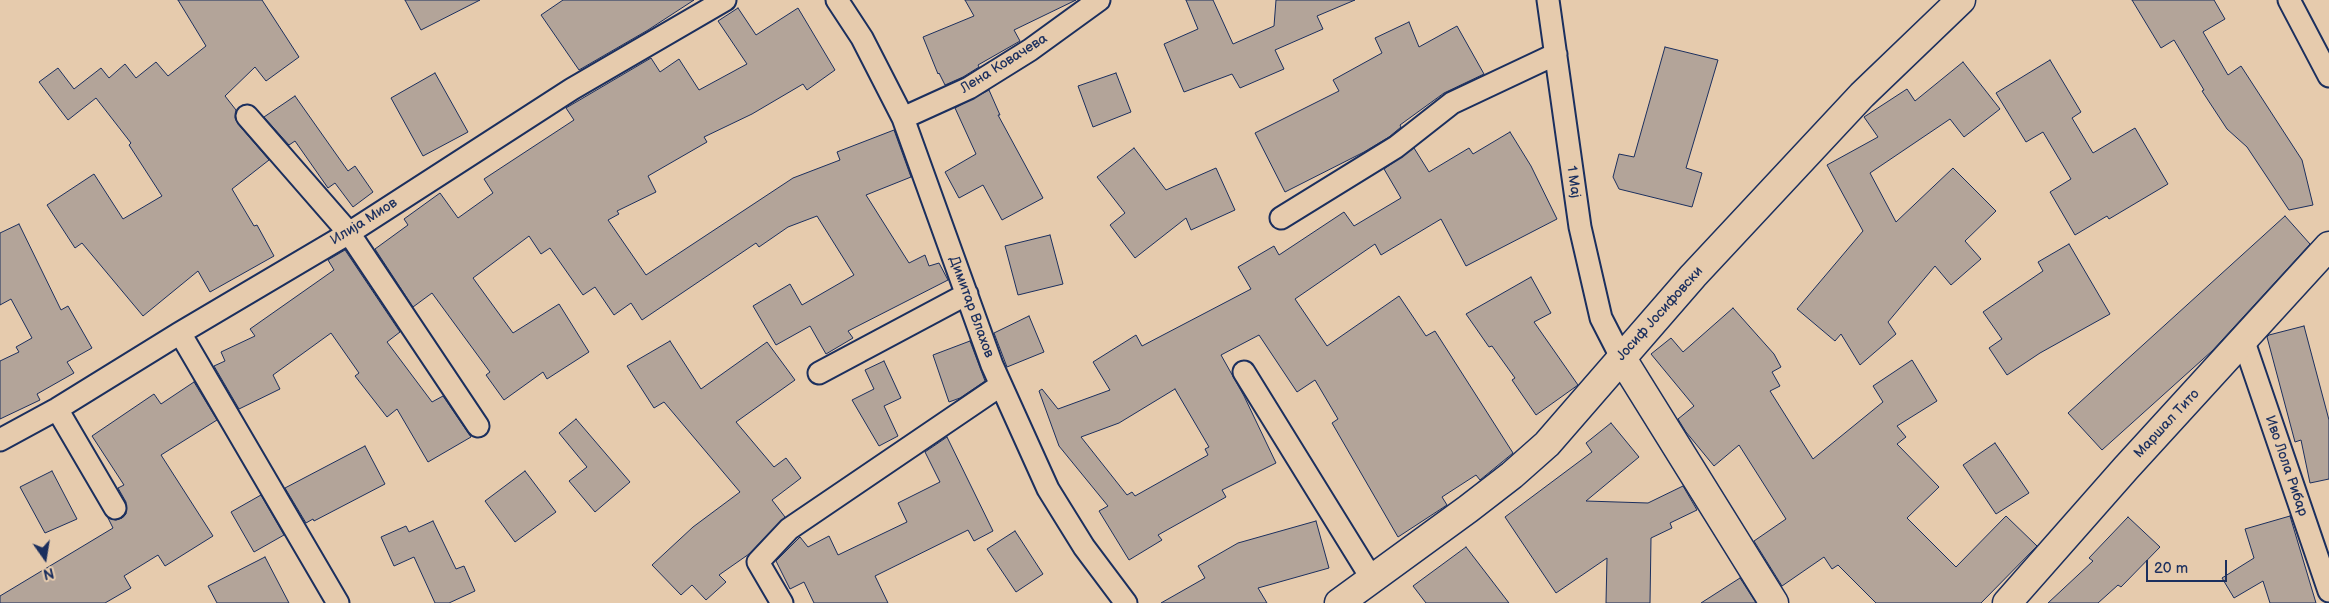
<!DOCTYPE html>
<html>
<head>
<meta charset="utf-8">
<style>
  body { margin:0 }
  #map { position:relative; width:2329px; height:603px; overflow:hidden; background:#e6cbad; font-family:"Balsamiq Sans",sans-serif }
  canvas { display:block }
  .north { position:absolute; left:20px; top:533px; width:50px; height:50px; -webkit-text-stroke:4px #e6cbad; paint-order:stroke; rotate:167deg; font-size:14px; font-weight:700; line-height:20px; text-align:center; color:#1b2f5e }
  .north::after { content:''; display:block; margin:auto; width:18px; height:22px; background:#1b2f5e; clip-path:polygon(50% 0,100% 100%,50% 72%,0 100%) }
  .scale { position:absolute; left:2146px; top:560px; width:81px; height:22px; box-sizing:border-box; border:2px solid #1b2f5e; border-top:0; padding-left:6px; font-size:15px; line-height:18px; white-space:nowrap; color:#1b2f5e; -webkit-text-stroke:4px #e6cbad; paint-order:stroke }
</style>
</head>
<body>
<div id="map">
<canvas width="2329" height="603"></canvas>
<div class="north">N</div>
<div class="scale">20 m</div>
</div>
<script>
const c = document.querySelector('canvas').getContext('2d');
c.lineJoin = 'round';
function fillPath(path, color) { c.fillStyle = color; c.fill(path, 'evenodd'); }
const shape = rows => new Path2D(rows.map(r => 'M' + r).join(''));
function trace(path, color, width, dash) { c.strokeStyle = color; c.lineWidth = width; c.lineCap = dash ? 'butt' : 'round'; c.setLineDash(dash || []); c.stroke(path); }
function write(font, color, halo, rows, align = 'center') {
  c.font = font + ' "Balsamiq Sans",sans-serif'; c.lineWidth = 4; c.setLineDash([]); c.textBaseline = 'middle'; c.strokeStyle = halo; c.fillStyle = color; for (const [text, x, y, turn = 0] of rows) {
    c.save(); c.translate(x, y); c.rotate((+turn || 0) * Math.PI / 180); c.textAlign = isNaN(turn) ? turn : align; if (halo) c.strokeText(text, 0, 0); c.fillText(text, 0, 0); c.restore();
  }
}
const building = shape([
  [178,0,262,0,299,57,266,81,255,67,225,96,236,110,235,118,238,124,269,160,232,189,254,226,257,225,274,256,210,292,198,271,143,316,82,243,75,248,47,205,94,174,123,219,162,196,129,145,131,143,96,98,68,120,39,82,58,68,74,89,101,68,109,78,125,64,136,78,156,62,168,76,206,46,178,0],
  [405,0,480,0,421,30,405,0],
  [563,0,694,0,648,30,579,70,541,15,563,0],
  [965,0,1076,0,1014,30,1020,41,978,65,979,67,963,77,945,85,939,73,938,74,923,37,974,16,965,0],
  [1186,0,1213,0,1233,44,1274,26,1276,0,1355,0,1317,16,1323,29,1275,50,1284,69,1240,88,1232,74,1184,92,1164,44,1198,29,1186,0],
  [2132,0,2214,0,2225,19,2203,32,2228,75,2241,66,2302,160,2313,205,2289,210,2247,147,2227,129,2202,91,2204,90,2174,40,2161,48,2132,0],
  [738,8,756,35,798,8,835,70,807,90,803,84,752,114,704,137,707,142,648,176,656,192,617,211,619,214,608,220,646,275,793,178,840,160,837,152,894,130,911,177,866,195,909,263,925,255,929,266,939,263,948,280,848,331,853,338,826,354,810,326,776,345,753,306,790,284,802,305,854,275,817,216,788,227,759,247,756,243,642,320,631,303,614,315,595,287,583,295,550,248,541,254,529,236,473,278,513,333,559,304,589,352,547,379,543,372,504,400,486,375,490,372,432,293,413,307,375,249,408,225,404,219,440,193,458,218,493,193,484,179,574,120,566,108,651,58,660,72,679,59,699,90,747,64,718,21,738,8],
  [1409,22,1419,47,1457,26,1484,74,1444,93,1400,125,1401,127,1389,137,1364,152,1285,192,1255,133,1339,91,1333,80,1382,53,1375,38,1409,22],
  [1665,47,1718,60,1686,168,1702,173,1692,207,1619,189,1613,177,1619,154,1634,157,1665,47],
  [2050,60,2081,112,2072,118,2093,153,2135,128,2168,184,2109,219,2107,216,2075,235,2050,192,2071,179,2043,132,2026,142,1996,93,2050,60],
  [1963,62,2000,109,1964,137,1950,119,1870,173,1896,222,1953,168,1996,211,1965,241,1981,259,1951,285,1935,266,1888,322,1896,334,1860,365,1841,334,1835,341,1797,309,1863,231,1827,165,1878,137,1864,117,1907,89,1915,101,1963,62],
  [435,73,468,132,423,156,391,98,435,73],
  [1116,73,1131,112,1093,127,1078,86,1116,73],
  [989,90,1000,115,998,115,1043,198,1002,220,983,185,959,198,945,172,976,154,955,108,989,90],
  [295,96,348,171,355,166,373,192,353,207,335,183,328,188,295,141,289,145,264,117,295,96],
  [1510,132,1531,166,1557,219,1466,266,1441,219,1381,255,1375,244,1295,299,1327,346,1399,296,1426,336,1435,331,1513,453,1480,480,1476,475,1442,497,1447,505,1398,537,1332,423,1338,419,1315,380,1297,392,1259,335,1221,355,1244,396,1276,463,1222,490,1226,497,1158,535,1162,540,1129,560,1099,511,1108,506,1059,446,1039,391,1042,389,1058,409,1110,390,1093,362,1136,335,1142,346,1251,289,1238,267,1274,246,1279,255,1344,212,1354,226,1401,198,1384,169,1414,148,1429,172,1469,148,1473,154,1510,132],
  [1175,389,1209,447,1205,449,1208,455,1135,496,1132,492,1127,495,1081,437,1119,423,1175,389],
  [1134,148,1166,190,1216,168,1235,210,1191,230,1186,218,1135,258,1110,225,1125,213,1097,177,1134,148],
  [2285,216,2310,244,2212,351,2102,450,2068,413,2285,216],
  [19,224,61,310,68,306,92,348,67,362,74,373,37,394,40,400,0,419,0,361,19,352,16,347,32,338,11,299,0,305,0,233,19,224],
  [1050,235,1063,284,1018,295,1005,246,1050,235],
  [2069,244,2110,314,2040,353,2007,375,1989,348,2002,339,1983,312,2043,271,2038,262,2069,244],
  [345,250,400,332,387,342,432,402,443,396,471,437,428,462,397,409,387,417,355,376,359,373,331,333,273,375,280,389,239,409,214,366,225,361,221,352,255,336,250,329,334,270,328,260,345,250],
  [1531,277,1551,313,1534,322,1578,385,1536,415,1512,380,1515,378,1492,346,1489,347,1466,314,1531,277],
  [1733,308,1774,354,1781,367,1772,372,1780,386,1770,391,1813,459,1883,402,1873,386,1912,360,1937,401,1897,426,1906,437,1897,444,1939,487,1907,518,1956,567,2006,516,2037,546,1981,603,1876,603,1838,565,1832,569,1824,557,1782,586,1754,541,1786,519,1739,445,1714,466,1686,432,1678,419,1694,406,1651,354,1671,338,1683,352,1733,308],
  [1029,316,1044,352,1007,367,994,333,1029,316],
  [2304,326,2329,420,2329,479,2310,483,2301,440,2295,442,2267,337,2269,335,2304,326],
  [670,341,701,389,767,342,795,380,736,422,774,467,786,458,801,478,772,500,785,517,749,554,719,575,726,582,706,600,692,585,681,595,652,565,693,527,740,492,664,402,654,408,627,366,670,341],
  [970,341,985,381,960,398,949,402,933,355,970,341],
  [884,361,901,398,884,406,898,436,879,446,852,400,874,389,865,370,884,361],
  [194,382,217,420,161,455,213,536,165,566,158,555,124,576,131,588,105,603,0,603,0,596,113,528,108,518,116,520,122,518,126,514,126,502,118,488,124,485,92,436,154,394,161,404,194,382],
  [576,419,630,482,595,512,569,481,587,467,559,433,576,419],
  [1611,423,1639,457,1586,501,1648,503,1683,486,1697,510,1670,523,1672,528,1651,538,1650,603,1606,603,1607,558,1556,593,1505,517,1592,452,1586,443,1611,423],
  [947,437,993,531,974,541,968,530,875,576,888,603,814,603,804,582,790,589,776,561,800,537,808,547,829,536,838,555,907,522,898,503,940,482,925,452,947,437],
  [1995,443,2029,493,1996,514,1963,465,1995,443],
  [365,446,385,484,314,521,313,519,306,523,285,488,365,446],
  [52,471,77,519,45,533,20,487,52,471],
  [525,471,556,512,515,542,485,501,525,471],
  [261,495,284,535,254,552,231,512,261,495],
  [2290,516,2316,603,2270,603,2263,581,2234,598,2222,578,2254,558,2245,529,2290,516],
  [2128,517,2160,547,2121,587,2118,585,2098,603,2048,603,2093,561,2089,558,2128,517],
  [433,521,456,569,464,566,475,591,449,603,435,603,414,557,394,566,381,537,406,526,409,532,433,521],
  [1316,521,1329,568,1258,588,1267,603,1161,603,1205,578,1198,566,1238,543,1316,521],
  [1015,531,1043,574,1016,592,987,549,1015,531],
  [1466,547,1509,603,1426,603,1413,586,1466,547],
  [265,557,289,603,217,603,208,586,265,557],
  [1740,578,1756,603,1701,603,1740,578]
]);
const street = shape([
  [837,0,862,38,903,118,992,365,1048,489,1084,547,1126,603],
  [1548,0,1580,227,1601,318,1621,357],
  [2289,0,2329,76],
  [247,116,349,233,478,426],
  [903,118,969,88,1030,50,1099,0],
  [1281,218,1396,147,1452,103,1556,54],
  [180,333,338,603],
  [2244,342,2329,591],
  [1244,372,1372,579],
  [819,373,967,294],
  [57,409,115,508],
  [0,440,57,409,180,333,349,233,572,89,725,0],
  [782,603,758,562,789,529,1001,385]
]);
const secondary = shape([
  [1621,357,1774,603],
  [1339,603,1468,509,1512,475,1547,444,1693,276,1862,95,1961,0],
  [2007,603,2126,468,2329,246]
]);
const streetNames = [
  ["Лена Ковачева",1004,64,-32],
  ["1 Мај",1573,182,82],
  ["Илија Миов",364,222,-32],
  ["Димитар Влахов",971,307,70],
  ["Јосиф Јосифовски",1660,314,-48],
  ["Маршал Тито",2167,424,-47],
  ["Иво Лола Рибар",2286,466,71]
];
fillPath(building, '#b3a499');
trace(building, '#1b2f5e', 1);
trace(street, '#1b2f5e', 25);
trace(secondary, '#1b2f5e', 31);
trace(street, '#e6cbad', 21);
trace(secondary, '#e6cbad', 28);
write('14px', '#1b2f5e', '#e6cbad', streetNames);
</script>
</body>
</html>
